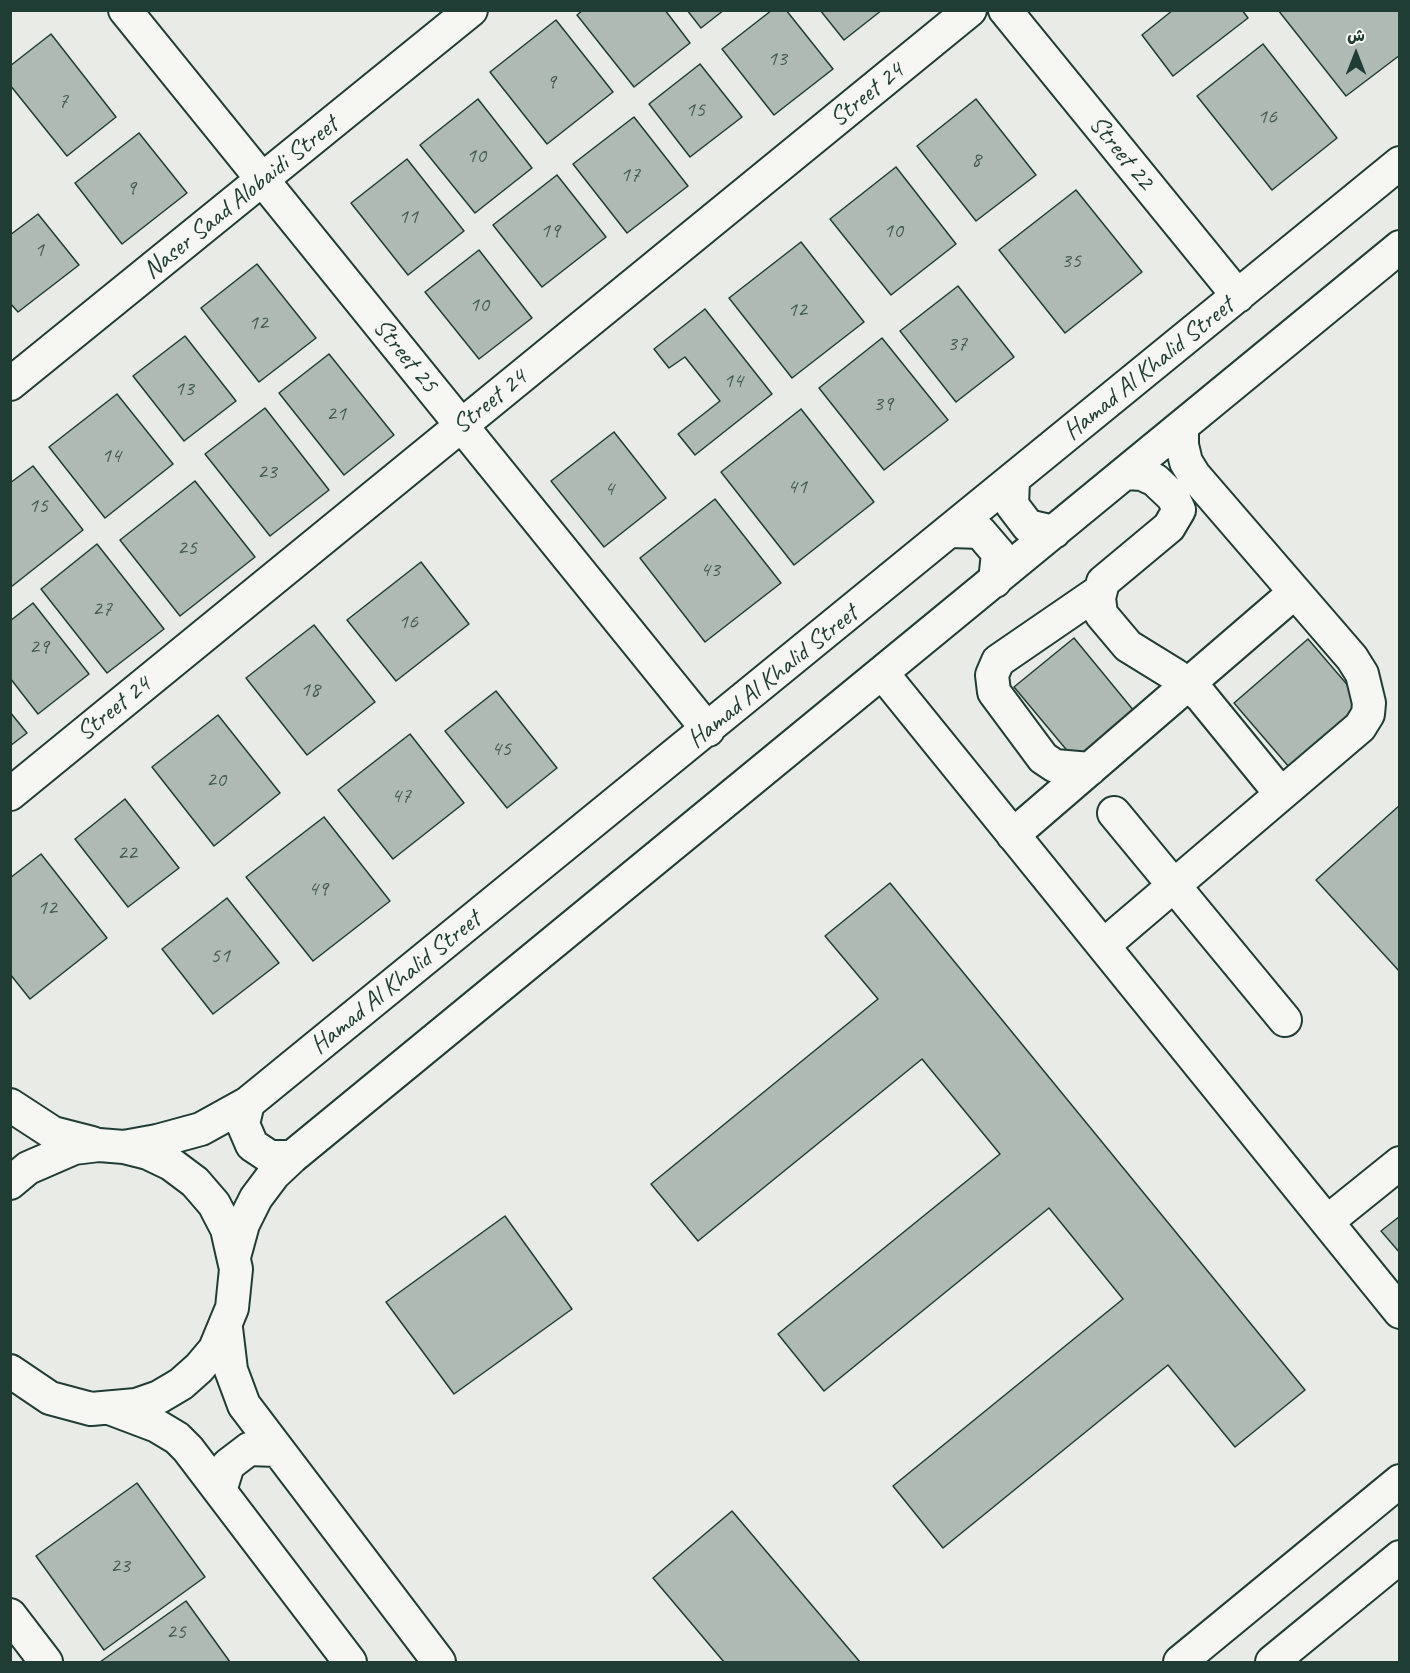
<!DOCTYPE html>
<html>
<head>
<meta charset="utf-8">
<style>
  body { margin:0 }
  #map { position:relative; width:1410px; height:1673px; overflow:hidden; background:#e9ebe7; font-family:Caveat,"Playpen Sans Arabic",sans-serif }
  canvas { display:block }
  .frame { position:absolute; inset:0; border:12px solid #1f3d34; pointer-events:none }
  .north { position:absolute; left:1326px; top:24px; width:60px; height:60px; -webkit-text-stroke:4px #f6f6f2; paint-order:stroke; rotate:0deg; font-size:16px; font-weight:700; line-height:24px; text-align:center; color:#1f3d34 }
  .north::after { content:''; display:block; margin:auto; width:21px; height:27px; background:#1f3d34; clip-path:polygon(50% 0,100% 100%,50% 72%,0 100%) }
</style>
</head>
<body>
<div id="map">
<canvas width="1410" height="1673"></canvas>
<div class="frame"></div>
<div class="north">ش</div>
</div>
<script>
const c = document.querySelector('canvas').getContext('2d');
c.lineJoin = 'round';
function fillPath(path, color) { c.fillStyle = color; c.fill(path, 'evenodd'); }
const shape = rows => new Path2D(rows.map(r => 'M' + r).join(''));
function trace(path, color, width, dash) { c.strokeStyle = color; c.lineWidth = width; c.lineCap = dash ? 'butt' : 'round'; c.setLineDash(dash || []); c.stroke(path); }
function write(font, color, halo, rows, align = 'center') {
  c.font = font + ' Caveat,sans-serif'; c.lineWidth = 4.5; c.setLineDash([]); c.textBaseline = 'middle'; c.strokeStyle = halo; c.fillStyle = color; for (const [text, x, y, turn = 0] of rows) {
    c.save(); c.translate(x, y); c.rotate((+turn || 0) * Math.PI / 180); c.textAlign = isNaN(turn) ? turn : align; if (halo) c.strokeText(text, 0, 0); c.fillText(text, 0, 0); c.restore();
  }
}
const building = shape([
  [583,10,665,10,690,43,634,87,577,15,583,10],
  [687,10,724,10,701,28,687,10],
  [772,10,786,10,833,69,774,115,722,49,772,10],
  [820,10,882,10,844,40,820,10],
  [1173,10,1242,10,1248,18,1173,76,1142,35,1173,10],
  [1278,10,1400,10,1400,55,1346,96,1278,10],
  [556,20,613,92,547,144,490,72,556,20],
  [51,34,116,117,67,156,10,85,10,66,51,34],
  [1263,44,1337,138,1272,190,1197,96,1263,44],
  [700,64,742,117,690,157,649,104,700,64],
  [478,99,532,168,475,213,420,145,478,99],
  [976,99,1036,175,976,221,917,146,976,99],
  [634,117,688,186,627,233,573,164,634,117],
  [139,133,187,193,122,244,75,183,139,133],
  [407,159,464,231,408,275,351,203,407,159],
  [896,167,956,244,891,295,830,219,896,167],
  [557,175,606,237,542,287,493,225,557,175],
  [1076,190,1142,272,1065,333,999,250,1076,190],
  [38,214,79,265,18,312,10,303,10,235,38,214],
  [801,242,864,322,792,378,729,298,801,242],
  [479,250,532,318,479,359,425,292,479,250],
  [257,264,316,338,259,382,201,308,257,264],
  [958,286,1014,357,956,402,900,331,958,286],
  [705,309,772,394,695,455,678,434,720,401,685,357,669,368,654,349,705,309],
  [185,336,236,401,184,441,133,376,185,336],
  [882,338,948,420,884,470,819,388,882,338],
  [329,354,394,435,344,475,279,393,329,354],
  [117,394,173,464,105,518,49,447,117,394],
  [265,408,329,490,270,536,205,454,265,408],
  [801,409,874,502,794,565,721,472,801,409],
  [614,432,666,498,604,547,551,481,614,432],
  [33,466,83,530,11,587,10,483,33,466],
  [195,481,255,557,180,616,120,540,195,481],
  [715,499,781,583,705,642,640,558,715,499],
  [97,544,164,629,107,673,41,589,97,544],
  [421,562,469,624,396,681,347,620,421,562],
  [33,603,89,674,38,714,10,678,10,621,33,603],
  [314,625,375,702,307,755,246,678,314,625],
  [1074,638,1134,711,1075,760,1014,687,1074,638],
  [1308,639,1363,703,1289,767,1234,703,1308,639],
  [496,691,557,768,507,808,445,731,496,691],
  [10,712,27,733,10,746,10,712],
  [218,715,280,793,214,846,152,767,218,715],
  [410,734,464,803,393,859,338,790,410,734],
  [125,799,179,868,128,907,75,839,125,799],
  [1400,805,1400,972,1316,880,1400,805],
  [324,817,390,901,313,961,246,877,324,817],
  [41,854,107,938,30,999,10,974,10,878,41,854],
  [890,883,1305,1390,1235,1447,1168,1365,943,1548,893,1486,1123,1299,1049,1208,824,1391,778,1334,1000,1154,922,1059,698,1241,651,1184,878,999,825,936,890,883],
  [227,898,279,963,213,1014,162,949,227,898],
  [505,1216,572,1309,454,1394,386,1302,505,1216],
  [1400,1216,1400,1253,1381,1231,1400,1216],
  [137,1483,205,1577,104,1650,36,1556,137,1483],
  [732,1511,860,1662,724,1662,653,1578,732,1511],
  [186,1601,230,1662,100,1662,186,1601]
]);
const minor = shape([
  [125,10,708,730],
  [1005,10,1238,296],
  [10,384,471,10],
  [1126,473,1142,474,1155,480,1173,497,1179,510,1169,527,1103,582,1099,598,1101,614,1128,646,1175,675,1201,696,1281,794],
  [1013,480,1012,505,1028,526,1054,532],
  [952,531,980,532,998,553,995,581],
  [883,674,1400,1312],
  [1090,769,1055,766,1043,758,994,692,992,675,998,661,1100,591],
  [10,794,970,10],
  [1114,813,1285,1020],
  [1013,835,1295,592],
  [1104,945,1360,727,1368,714,1369,703,1362,674,1352,658,1194,475,1186,462,1182,445,1182,426],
  [248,1103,243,1124,252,1145,270,1157,292,1157],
  [10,1105,53,1133,92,1143],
  [124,1147,157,1141,201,1129,248,1103,1400,163],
  [10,1183,28,1168,74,1148,99,1145,124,1147,148,1153,171,1164,195,1182,214,1204,227,1229,236,1269,232,1308,215,1349,199,1368,181,1384,159,1397,136,1405,91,1409,50,1398,10,1371],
  [1328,1221,1400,1163],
  [234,1257,243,1224,256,1198,274,1174,292,1157,1400,247],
  [226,1328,231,1370,244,1405,439,1662],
  [112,1409,157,1426,177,1438,188,1449,350,1662],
  [220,1491,228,1465,249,1449,276,1450],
  [10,1615,46,1662],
  [1180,1662,1400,1481],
  [1272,1662,1400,1557]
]);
const numberNames = [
  ["13",777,59],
  ["9",551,82],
  ["7",63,101],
  ["15",695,110],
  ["16",1267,117],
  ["10",476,156],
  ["8",976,160],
  ["17",630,175],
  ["9",131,188],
  ["11",408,217],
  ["19",550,231],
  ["10",893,231],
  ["1",39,250],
  ["35",1071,261],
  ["10",479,305],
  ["12",797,310],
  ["12",258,323],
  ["37",957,344],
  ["14",733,381],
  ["13",184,389],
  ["39",883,404],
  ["21",336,414],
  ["14",111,456],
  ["23",267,472],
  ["41",797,487],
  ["4",609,489],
  ["15",38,506],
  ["25",187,548],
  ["43",710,570],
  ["27",102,609],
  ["16",408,622],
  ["29",39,647],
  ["18",310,690],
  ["45",501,749],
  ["20",216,780],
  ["47",401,796],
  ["22",127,853],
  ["49",318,889],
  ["12",47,908],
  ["51",220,956],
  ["23",120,1566],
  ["25",176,1632]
];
const streetNames = [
  ["Street 24",867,95,-39],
  ["Street 22",1121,153,51],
  ["Naser Saad Alobaidi Street",241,198,-39],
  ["Street 25",405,356,51],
  ["Hamad Al Khalid Street",1149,369,-39],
  ["Street 24",490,402,-39],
  ["Hamad Al Khalid Street",773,677,-39],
  ["Street 24",114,709,-39],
  ["Hamad Al Khalid Street",396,983,-39]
];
fillPath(building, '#b0bab5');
trace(building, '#1f3d34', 1.5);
trace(minor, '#1f3d34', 36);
trace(minor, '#f6f6f2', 32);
write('22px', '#435c54', null, numberNames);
write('26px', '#1f3d34', '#f6f6f2', streetNames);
</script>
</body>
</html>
